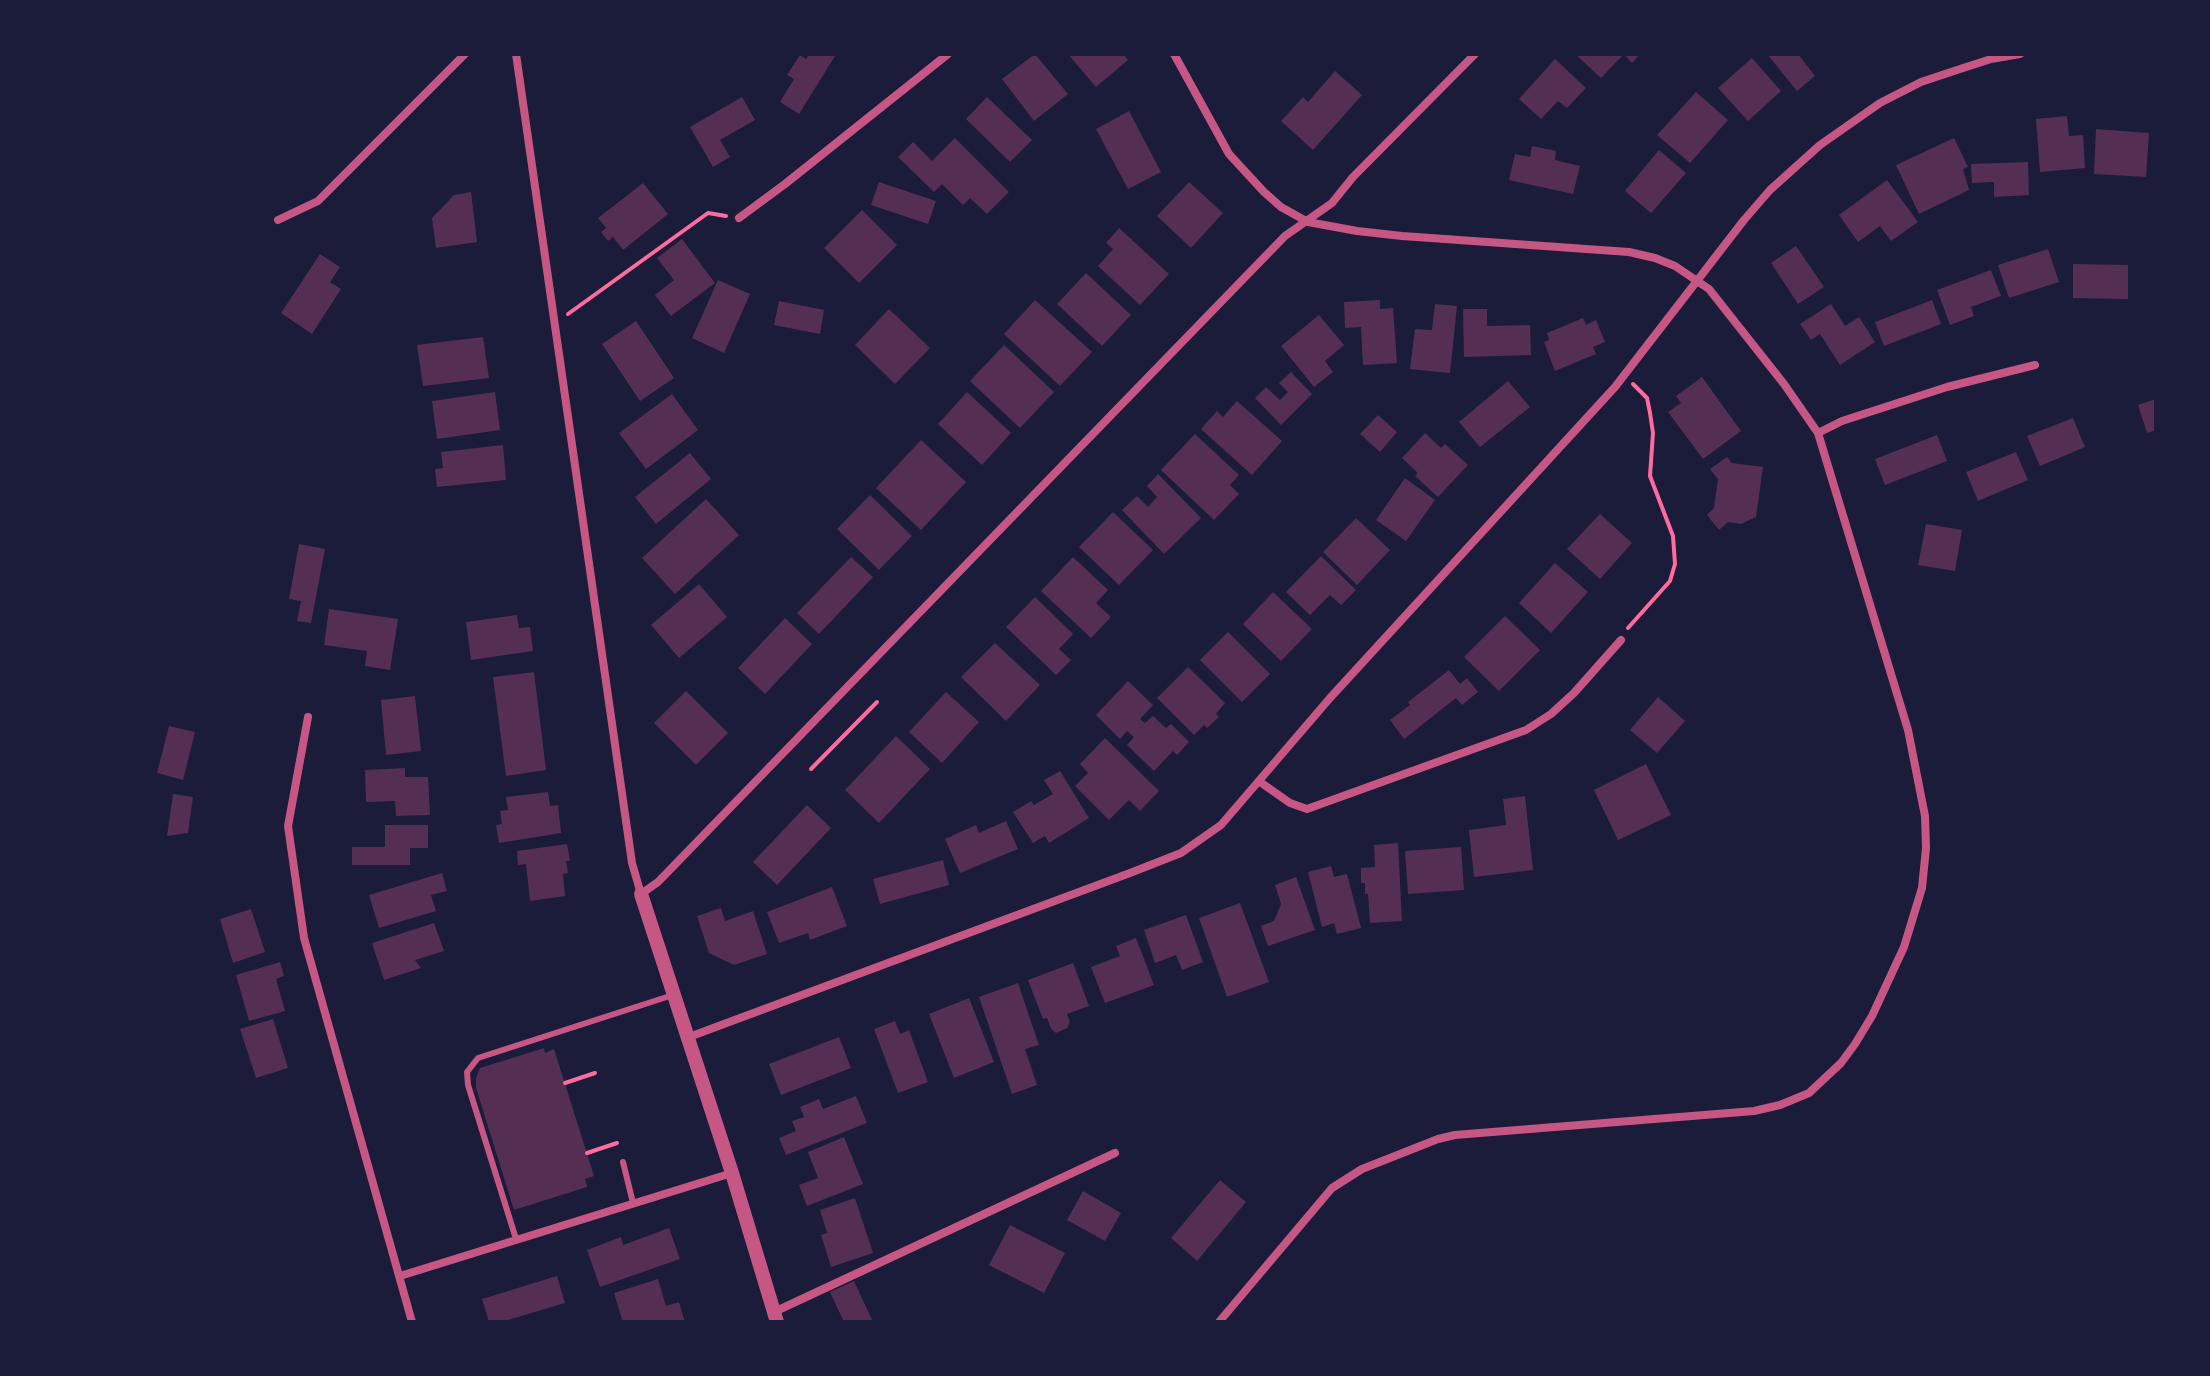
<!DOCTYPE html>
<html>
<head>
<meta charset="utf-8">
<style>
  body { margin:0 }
  #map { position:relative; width:2210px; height:1376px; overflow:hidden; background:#1b1b3a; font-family:"Golos Text",sans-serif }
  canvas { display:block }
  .frame { position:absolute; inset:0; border:56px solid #1b1b3a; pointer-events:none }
</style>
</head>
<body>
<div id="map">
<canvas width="2210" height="1376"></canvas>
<div class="frame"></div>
</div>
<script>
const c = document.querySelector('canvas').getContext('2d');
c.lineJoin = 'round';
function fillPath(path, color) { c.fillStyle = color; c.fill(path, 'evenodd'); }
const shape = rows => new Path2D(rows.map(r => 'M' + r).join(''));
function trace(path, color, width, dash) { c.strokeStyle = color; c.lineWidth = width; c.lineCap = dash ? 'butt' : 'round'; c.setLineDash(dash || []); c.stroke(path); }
const building = shape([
  [809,54,835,56,799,114,780,102,794,79,787,75,800,55,806,59],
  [1035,54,1068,94,1034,121,1002,79],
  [1068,54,1123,54,1128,60,1096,87],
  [1575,54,1640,54,1632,63,1624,54,1601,78],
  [1767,54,1798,54,1815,76,1797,91],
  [1752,58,1781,91,1748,121,1718,88],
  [1555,59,1586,88,1567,108,1558,101,1541,119,1519,99],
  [1335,71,1362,95,1313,150,1281,121,1303,97,1308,102],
  [1696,92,1728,120,1690,163,1657,135],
  [742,97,755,120,720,140,730,157,713,167,690,127],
  [987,97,1032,140,1010,162,966,119],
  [1129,111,1161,172,1128,189,1096,129],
  [2067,116,2069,136,2083,135,2085,168,2040,172,2036,119],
  [2096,129,2149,133,2146,177,2094,174],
  [955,138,1009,192,987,214,970,198,963,205,942,184,934,192,898,157,913,142,932,161],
  [1954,138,1968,167,1963,169,1969,190,1919,214,1896,165],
  [1532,146,1556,151,1555,160,1580,166,1573,194,1509,180,1515,154,1530,157],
  [1659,150,1686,173,1651,213,1625,191],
  [2028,162,2029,195,1994,197,1994,182,1972,183,1971,164],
  [1887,180,1918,222,1891,241,1880,226,1858,242,1839,215],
  [879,182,936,201,928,224,871,205],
  [1189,182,1223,213,1191,248,1157,216],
  [643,183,668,214,623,250,613,237,608,241,601,232,606,228,598,218],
  [471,192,477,242,436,248,432,218,454,195],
  [862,210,897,245,859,283,824,248],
  [1119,228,1169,274,1140,305,1098,266,1113,249,1106,243],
  [682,239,715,283,671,316,655,295,674,280,657,258],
  [1796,246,1824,287,1798,304,1771,263],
  [2048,249,2059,282,2009,298,1998,265],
  [320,254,340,267,330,282,341,289,312,334,281,313],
  [2073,264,2128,265,2128,299,2073,298],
  [1991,270,2001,296,1971,307,1974,316,1950,325,1937,290],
  [1086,273,1131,315,1102,346,1057,304],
  [718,280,750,294,724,353,692,338],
  [1035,300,1092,352,1060,386,1004,334],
  [1380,300,1380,309,1393,308,1397,363,1363,365,1361,327,1345,328,1344,302],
  [1932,300,1941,324,1884,346,1875,322],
  [779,301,824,310,820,334,774,325],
  [1435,304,1457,306,1450,373,1410,369,1415,329,1432,330],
  [1831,304,1845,326,1859,317,1875,342,1840,365,1820,334,1811,340,1800,324],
  [889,309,930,348,895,384,855,345],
  [1463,309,1487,309,1487,326,1530,325,1531,355,1464,357],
  [1319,315,1344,345,1325,361,1333,372,1314,387,1281,346],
  [1583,318,1586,325,1596,320,1605,342,1593,347,1596,354,1555,371,1544,342,1549,340,1547,333],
  [636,321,674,378,640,401,602,344],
  [483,337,489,378,423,386,417,345],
  [1004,345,1054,392,1020,428,970,381],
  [1291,372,1312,394,1281,425,1255,398,1266,387,1280,400,1288,392,1279,383],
  [1702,377,1741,431,1703,459,1668,412,1681,403,1676,396],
  [1508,381,1530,407,1480,447,1459,422],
  [495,392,500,430,437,439,432,401],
  [967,392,1011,433,982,465,938,424],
  [672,394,698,430,646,469,619,433],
  [2156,399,2156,430,2147,433,2138,405],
  [1237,401,1282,441,1252,475,1201,429,1217,411,1223,417],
  [1378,415,1397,432,1380,452,1360,434],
  [2073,418,2085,447,2040,466,2027,436],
  [1425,433,1441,448,1445,444,1468,465,1438,497,1415,476,1418,473,1402,458],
  [1195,434,1239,475,1230,485,1239,494,1214,520,1161,470],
  [1937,435,1947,461,1885,485,1875,459],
  [921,440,966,482,921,530,876,488],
  [503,445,506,480,437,487,435,469,443,468,441,452],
  [2016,452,2028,480,1978,501,1966,472],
  [690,453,711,479,656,524,635,497],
  [1727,457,1732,463,1763,467,1756,517,1741,524,1728,522,1719,530,1707,515,1714,508,1718,479,1710,469],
  [1158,474,1201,518,1164,554,1122,510,1137,496,1148,507,1157,497,1147,486],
  [1405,478,1435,500,1406,541,1376,520],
  [870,495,912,536,879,570,837,529],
  [706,499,739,535,675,594,642,558],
  [1113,512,1153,550,1119,585,1079,547],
  [1600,514,1632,543,1600,579,1567,549],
  [1356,518,1390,550,1357,585,1323,552],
  [1926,524,1962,530,1955,571,1918,565],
  [299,544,325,549,311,623,297,621,301,601,289,599],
  [1321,556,1356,590,1341,605,1330,595,1310,615,1286,592],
  [851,557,873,577,819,634,797,613],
  [1073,557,1108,590,1096,603,1111,617,1091,638,1041,591],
  [1555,563,1588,592,1551,633,1519,603],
  [699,584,727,617,679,658,651,625],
  [1273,592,1312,629,1281,661,1243,624],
  [1035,597,1073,634,1059,649,1071,660,1056,675,1006,627],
  [329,609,398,619,390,670,365,666,367,651,324,645],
  [517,615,519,628,530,627,533,651,471,660,466,622],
  [1505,616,1540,650,1499,691,1464,657],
  [785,618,812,644,765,694,738,668],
  [1228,632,1270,674,1242,702,1200,660],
  [995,643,1040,685,1006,721,961,677],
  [1188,667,1225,703,1216,714,1219,717,1207,728,1204,725,1194,735,1157,698],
  [1449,670,1460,684,1467,678,1478,692,1462,705,1456,698,1404,739,1390,720,1410,705,1408,702],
  [534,672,546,770,506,776,493,677],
  [1128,681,1153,705,1140,719,1145,723,1153,716,1166,728,1171,724,1189,742,1177,755,1173,751,1154,771,1127,745,1134,737,1127,731,1120,739,1096,715],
  [686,691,728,733,696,765,654,723],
  [946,692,979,722,942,763,909,732],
  [415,696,421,751,386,755,381,700],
  [1658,697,1685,721,1657,753,1630,730],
  [169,726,195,732,183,780,157,773],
  [896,736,930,769,879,823,845,790],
  [1105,738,1159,791,1140,811,1129,800,1109,820,1075,786,1088,773,1080,764],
  [1646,764,1671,815,1618,840,1594,790],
  [405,768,405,777,428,777,430,815,396,816,395,801,366,802,365,770],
  [1060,771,1089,818,1049,843,1045,836,1033,843,1013,812,1031,801,1034,805,1053,794,1044,780],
  [548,792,550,806,558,805,561,833,499,843,496,825,502,824,500,811,508,810,506,797],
  [173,794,193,797,188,833,167,836],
  [1525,796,1533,870,1474,877,1469,830,1506,825,1503,799],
  [807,805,831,828,777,885,753,862],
  [1006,821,1018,849,960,873,945,839,976,825,979,833],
  [385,825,428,825,428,848,410,848,410,865,352,865,352,847,385,847],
  [1398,843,1402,921,1370,923,1368,894,1365,894,1365,883,1361,883,1361,868,1375,867,1374,845],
  [567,844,570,861,566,861,568,873,563,874,565,896,530,901,526,864,518,865,517,851],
  [1461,847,1464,890,1408,894,1405,851],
  [943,860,949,885,880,904,873,879],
  [1331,866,1334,877,1347,874,1361,928,1337,934,1334,923,1322,927,1308,872],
  [442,873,447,891,431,895,436,911,379,928,369,895],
  [1296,877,1315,930,1268,946,1261,926,1274,921,1281,904,1275,885],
  [832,887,847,926,810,940,808,933,779,943,767,912],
  [1240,903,1269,982,1227,997,1199,918],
  [721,908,725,921,753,911,767,954,734,965,709,953,697,916],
  [251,909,265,952,233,963,220,919],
  [1186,915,1203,962,1182,970,1176,955,1155,963,1144,930],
  [434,923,444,951,415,960,421,968,384,980,372,943],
  [1136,938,1154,985,1105,1003,1091,967,1120,956,1116,946],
  [280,962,284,976,276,979,285,1011,249,1021,236,975],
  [1073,963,1089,1006,1067,1014,1070,1022,1067,1028,1056,1033,1051,1029,1047,1018,1043,1019,1028,980],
  [1018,983,1039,1045,1025,1049,1037,1085,1012,1094,979,997],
  [969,998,994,1062,954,1078,929,1014],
  [273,1019,288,1068,256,1078,240,1029],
  [895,1021,900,1034,909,1030,928,1082,898,1093,874,1029],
  [839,1037,851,1068,781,1095,769,1064],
  [544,1048,545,1053,554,1049,594,1176,585,1179,587,1187,514,1210,476,1088,476,1078,480,1068],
  [856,1096,867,1123,786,1155,779,1138,796,1131,792,1121,804,1117,800,1107,819,1099,823,1109],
  [844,1137,863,1184,807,1206,799,1185,818,1178,808,1152],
  [1220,1180,1246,1202,1197,1261,1171,1238],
  [1083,1191,1121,1213,1105,1241,1067,1220],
  [855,1198,873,1253,831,1267,821,1235,827,1233,820,1210],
  [1010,1225,1065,1253,1044,1293,989,1265],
  [669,1228,680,1259,600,1287,587,1250,621,1237,623,1245],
  [557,1276,565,1303,501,1322,489,1322,482,1299],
  [658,1279,666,1306,679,1302,685,1322,623,1322,614,1293],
  [854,1281,872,1320,868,1322,844,1322,830,1292]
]);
const path = shape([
  [568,314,708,213,726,216],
  [1628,628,1670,581,1675,564,1673,536,1650,476,1653,433,1650,413,1647,398,1633,384],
  [811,769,877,702],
  [565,1083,595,1073],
  [587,1153,617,1143]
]);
const service = shape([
  [623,1162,633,1203],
  [516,1239,468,1085,467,1072,478,1058,673,995]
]);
const minor = shape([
  [516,54,632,863,641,894,658,882,1285,236,1332,203,1353,177,1475,54],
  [1174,54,1229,154,1264,192,1281,207,1308,222,1357,231,1402,236,1629,252,1655,258,1675,266,1709,289,1784,384,1818,433,1908,730,1925,816,1926,848,1922,888,1904,947,1872,1016,1855,1044,1841,1063,1809,1093,1780,1105,1754,1111,1455,1135,1438,1139,1362,1169,1332,1188,1219,1322],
  [739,218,785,184,948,54],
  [278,220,318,201,465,54],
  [1818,433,1842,421,1947,387,2035,365],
  [308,717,288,826,304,938,412,1322],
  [1260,782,1290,803,1307,809,1526,730,1551,714,1574,693,1621,640],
  [689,1037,1130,873,1181,853,1221,825,1330,698,1615,387,1744,220,1770,190,1820,145,1880,103,1921,82,1957,70,1991,59,2020,54],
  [400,1276,732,1173],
  [774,1312,1115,1153]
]);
const tertiary = shape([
  [641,894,732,1173,777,1322]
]);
fillPath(building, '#542f53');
trace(path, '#ff6b9d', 4);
trace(service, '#c65784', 6);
trace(minor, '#c65784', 8);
trace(tertiary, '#c65784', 14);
</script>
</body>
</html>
